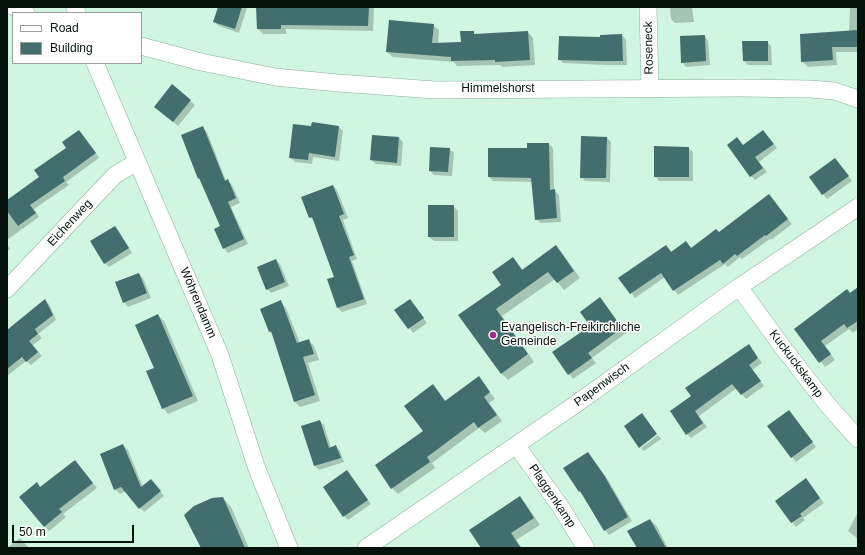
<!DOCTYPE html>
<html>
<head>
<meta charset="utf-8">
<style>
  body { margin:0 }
  #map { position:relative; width:865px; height:555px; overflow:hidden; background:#d0f6e1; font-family:Arial,sans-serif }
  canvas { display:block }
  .frame { position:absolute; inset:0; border:8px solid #05120b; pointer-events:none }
  .legend { position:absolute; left:12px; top:12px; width:130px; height:52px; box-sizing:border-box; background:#fff; border:1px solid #9ba09d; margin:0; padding:5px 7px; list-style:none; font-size:12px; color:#05120b }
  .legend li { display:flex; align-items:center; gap:8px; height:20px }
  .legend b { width:20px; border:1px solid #9ba09d }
  .scale { position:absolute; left:12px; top:525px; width:122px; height:18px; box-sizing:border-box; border:2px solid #05120b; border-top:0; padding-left:5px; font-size:12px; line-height:14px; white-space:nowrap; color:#05120b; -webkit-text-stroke:3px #fff; paint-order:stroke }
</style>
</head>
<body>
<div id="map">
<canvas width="865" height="555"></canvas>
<div class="frame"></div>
<ul class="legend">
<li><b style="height:5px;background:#fff"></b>Road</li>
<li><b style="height:11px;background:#426e6e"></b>Building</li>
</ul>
<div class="scale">50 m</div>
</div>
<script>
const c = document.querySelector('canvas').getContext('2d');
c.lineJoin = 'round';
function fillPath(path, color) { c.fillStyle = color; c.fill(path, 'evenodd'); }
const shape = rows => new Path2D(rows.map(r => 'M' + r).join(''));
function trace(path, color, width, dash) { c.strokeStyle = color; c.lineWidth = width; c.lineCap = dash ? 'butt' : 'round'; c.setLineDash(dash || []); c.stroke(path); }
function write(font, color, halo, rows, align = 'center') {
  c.font = font + ' Arial,sans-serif'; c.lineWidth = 3; c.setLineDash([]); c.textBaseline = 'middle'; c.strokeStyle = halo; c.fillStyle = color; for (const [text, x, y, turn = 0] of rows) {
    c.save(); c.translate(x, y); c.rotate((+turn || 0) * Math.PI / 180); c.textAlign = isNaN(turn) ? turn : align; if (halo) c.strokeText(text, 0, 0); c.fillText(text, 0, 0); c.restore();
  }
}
const shadow = shape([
  [219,7,247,8,239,33,219,26,214,22],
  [257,7,374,7,373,31,286,29,286,34,263,34,258,29],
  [670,7,692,7,694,22,675,23,671,19],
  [850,8,858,8,858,52,836,52,837,65,808,67,802,61,849,31],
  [433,25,439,30,438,44,462,43,473,32,476,35,528,32,533,38,535,65,502,67,500,65,457,66,454,62,393,57,387,52],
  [622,35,626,40,627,65,606,65,563,63,559,59,601,38],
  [704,36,708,40,710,65,686,67,682,62],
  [767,42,771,46,772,65,748,65,744,61],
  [173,86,195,105,178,126,160,111],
  [338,126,343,131,339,161,313,157,312,164,295,162,290,157,312,127],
  [203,128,207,132,226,181,228,181,232,185,240,203,231,207,248,244,228,253,224,248,221,227,201,181,199,178],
  [763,131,777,148,759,162,767,172,755,180,751,176,743,146],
  [83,135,99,158,66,182,69,185,34,209,39,217,7,240,7,201,41,178,67,148],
  [373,136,399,138,403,142,401,166,376,164,371,160],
  [607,138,611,142,610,182,585,181,581,177],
  [528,144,549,144,553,148,554,190,559,195,561,222,541,223,536,219,532,182,493,181,489,177,528,149],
  [688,148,693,152,693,181,659,181,655,176],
  [449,149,454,153,452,176,434,175,430,171],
  [835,159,852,181,827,199,810,177],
  [333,186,337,190,348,218,343,220,357,259,352,261,367,304,342,312,338,308,328,280,336,277,315,221,310,217],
  [769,195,792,224,771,240,770,239,742,259,740,257,728,267,725,264,678,295,665,277,635,298,620,278,666,246,672,252,686,243,692,249,719,233],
  [453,206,458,211,458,241,434,241,429,237],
  [115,227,119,231,132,253,109,267,105,263],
  [7,244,10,249,7,251],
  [555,247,562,253,580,278,564,290,555,279,502,316,534,362,508,380,501,373,460,315,502,285,513,258,523,270],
  [275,260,280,264,289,286,271,293,267,289],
  [139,274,143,278,151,298,128,307,124,302],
  [858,289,858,329,853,333,849,329,825,346,835,360,825,367,796,329],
  [45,300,49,304,56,320,38,334,42,338,33,345,42,356,31,365,26,361,7,376,7,331],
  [410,300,427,323,413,333,396,310],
  [281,302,286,308,300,343,308,340,314,346,319,360,308,363,320,401,300,407,294,401,273,335,269,331],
  [604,303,626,333,592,358,596,363,573,379,553,353,591,326],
  [158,315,164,321,198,401,168,414,163,408,156,369],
  [753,350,762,363,752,370,764,386,746,399,737,388,699,416,707,427,691,438,687,434,693,396],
  [479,378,495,399,489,403,502,421,485,433,479,428,432,463,435,468,398,494,392,488,424,431,433,385,446,402],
  [789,411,816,447,796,462,792,457],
  [319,421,324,425,331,448,336,447,340,451,344,462,319,470,315,466,302,426],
  [658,435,661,439,644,451,641,448],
  [123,445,128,450,143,487,155,485,164,496,144,512,126,491,120,494,115,489],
  [588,453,608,480,632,521,609,535,605,530,583,495,579,491],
  [75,461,97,488,63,514,66,517,49,531,20,498,41,488],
  [347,471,371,504,348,520,344,516],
  [810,484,824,503,803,518,805,520,796,527,776,501],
  [519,497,526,504,540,525,516,540,522,548,482,548],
  [223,498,231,507,249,548,202,548],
  [858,512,858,539,848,531],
  [650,520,656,525,668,548,638,548],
  [20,538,29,548,7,548]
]);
const building = shape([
  [218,7,242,7,235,29,213,22],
  [256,7,369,7,368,26,281,25,281,29,257,29],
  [389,20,434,24,432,43,461,42,460,31,474,31,474,34,528,31,530,60,495,62,495,60,451,61,451,57,386,52],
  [858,30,858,47,832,47,833,60,801,62,800,34],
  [622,34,623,61,601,61,558,60,559,36,600,37,600,35],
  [705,35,706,61,681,63,680,36],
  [742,41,768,41,768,61,743,61],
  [172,84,191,100,173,122,154,107],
  [312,122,339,126,335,157,309,153,308,160,289,158,293,124,311,126],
  [203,126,225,181,228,179,236,198,228,202,244,239,223,249,214,229,220,226,199,178,198,179,181,135],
  [79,130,96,153,63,177,65,181,30,205,36,213,18,226,7,211,7,200,39,177,34,170,66,148,62,142],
  [763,130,774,144,755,157,763,168,750,177,727,145,737,137,743,145],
  [372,135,399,137,397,163,370,160],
  [581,136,607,137,606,178,580,178],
  [527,143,549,143,550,190,555,189,557,218,535,220,531,178,488,177,488,148,527,148],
  [654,146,689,147,689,177,654,177],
  [430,147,450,148,448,172,429,171],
  [835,158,849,176,822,195,809,177],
  [333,185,344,214,339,216,354,255,349,257,364,299,337,308,327,279,334,277,312,217,309,218,301,197],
  [769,194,788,219,766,236,765,235,737,256,735,254,723,264,720,260,673,291,661,273,630,294,618,278,666,245,671,252,686,241,691,248,716,229,719,232],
  [428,205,454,205,454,237,428,237],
  [115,226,129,248,104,264,90,241],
  [556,245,574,271,557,283,548,272,496,309,528,354,501,374,458,315,501,285,492,272,513,257,522,270],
  [276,259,285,282,266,290,257,267],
  [139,273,147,293,123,303,115,282],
  [858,287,858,321,847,328,844,324,821,341,831,354,819,363,794,329,847,289,850,293],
  [600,297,622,328,588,353,592,358,568,375,552,352,590,326,580,312],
  [45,299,53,315,35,329,38,334,29,341,38,352,26,362,22,357,7,369,7,330],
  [410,299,424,318,408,329,394,310],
  [281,300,297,343,309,339,314,354,303,357,315,395,294,402,271,331,269,332,260,309],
  [158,314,193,396,162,409,146,371,154,368,135,325],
  [749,344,758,358,749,365,761,381,741,395,732,384,695,411,703,423,686,435,670,411,691,396,685,388],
  [479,376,490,392,484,397,497,415,478,428,474,422,427,457,430,462,391,489,375,465,423,431,404,406,433,384,445,401],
  [789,410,813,442,791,458,767,426],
  [642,413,657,434,639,448,624,426],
  [320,420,329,448,336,445,341,458,314,466,301,426],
  [123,444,141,487,151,479,161,491,139,509,121,487,114,490,100,454],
  [588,452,604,475,628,517,604,531,580,491,579,492,563,468],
  [75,460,93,483,59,509,62,512,44,527,19,497,37,482,40,487],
  [347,470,368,500,343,517,323,487],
  [806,478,820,498,800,514,802,516,791,523,775,501],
  [520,496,534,518,511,533,521,548,481,548,469,530],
  [223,497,245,548,201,548,184,515,194,506,212,498],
  [650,519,666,548,637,548,627,531]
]);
const minor = shape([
  [14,7,26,13],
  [75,7,77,13],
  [648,7,650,88],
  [141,46,201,62,275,77,338,83,435,90,741,88,810,89,834,91,858,99],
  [95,63,220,355,257,469,289,548],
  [739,287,784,349,826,403,858,439],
  [7,289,115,175,137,162],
  [516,445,560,506,586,548],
  [366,548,576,404,739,287,858,207]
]);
const markers = [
  [493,335,4,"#992c8d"]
];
const streetNames = [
  ["Roseneck",649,48,-91],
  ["Himmelshorst",498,89],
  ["Eichenweg",70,223,-47],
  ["Wöhrendamm",198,303,67],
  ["Kuckuckskamp",796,364,53],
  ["Papenwisch",602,385,-36],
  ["Plaggenkamp",552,496,56]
];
const poiNames = [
  ["Evangelisch-Freikirchliche",501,328],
  ["Gemeinde",501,342]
];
fillPath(shadow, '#0003');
fillPath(building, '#426e6e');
trace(minor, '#8cb09d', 18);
trace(minor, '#fff', 17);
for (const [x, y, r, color] of markers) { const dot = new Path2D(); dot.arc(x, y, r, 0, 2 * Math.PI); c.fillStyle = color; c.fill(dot); trace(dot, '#fff', 1.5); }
write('12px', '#05120b', '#fff', streetNames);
write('12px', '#05120b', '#fff', poiNames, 'left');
</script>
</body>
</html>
